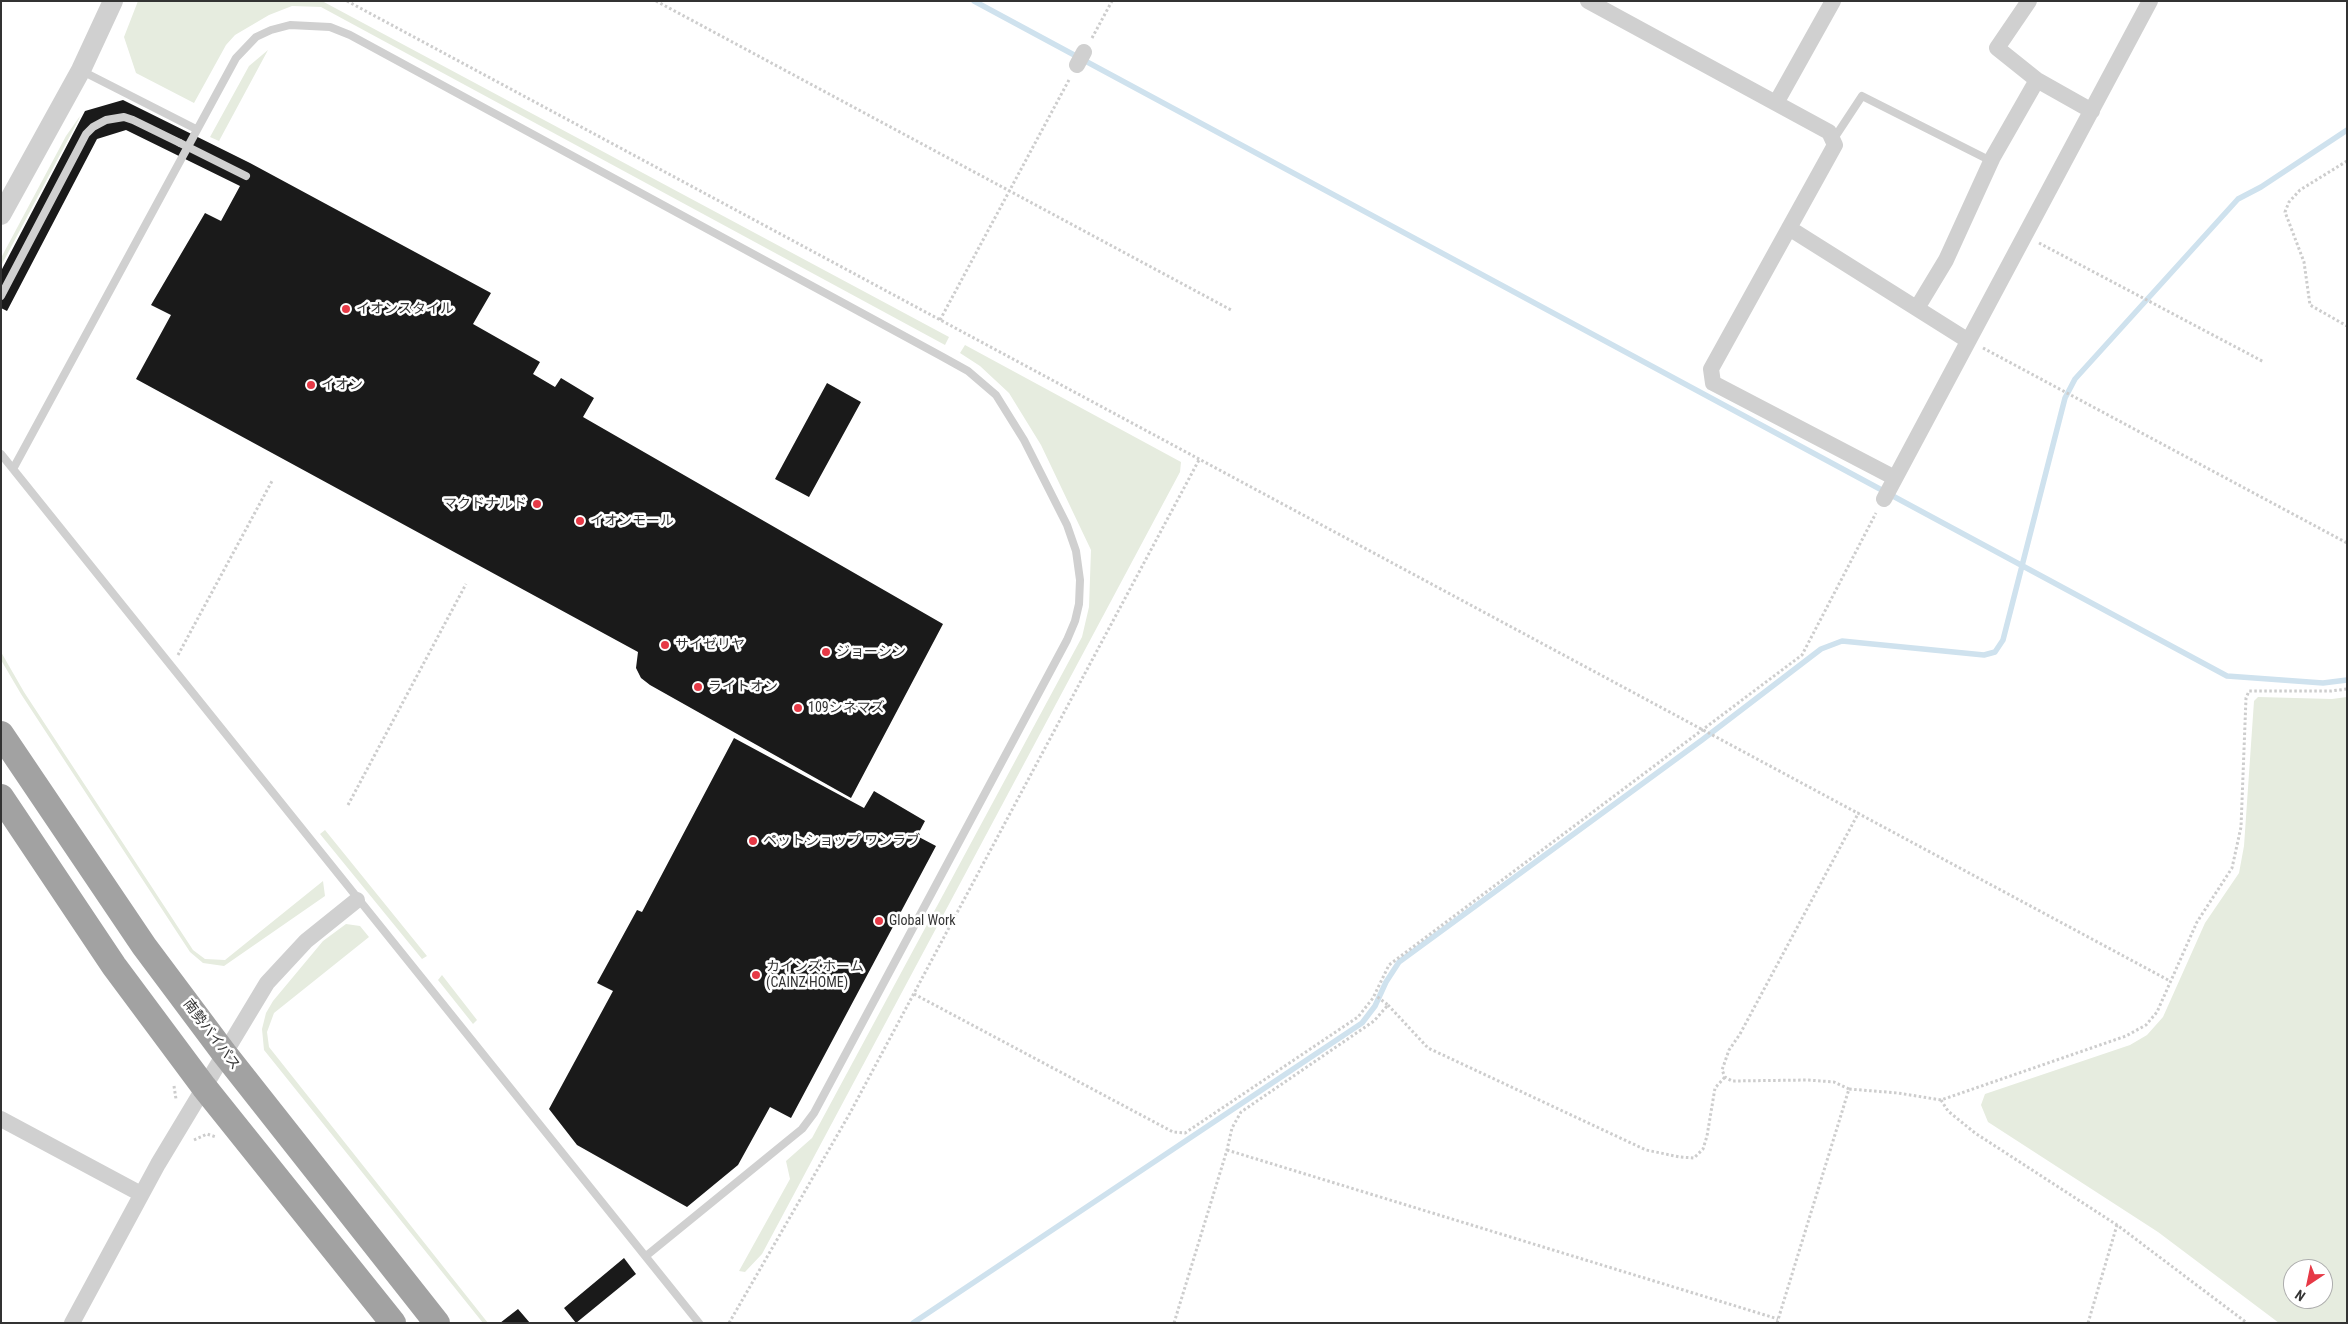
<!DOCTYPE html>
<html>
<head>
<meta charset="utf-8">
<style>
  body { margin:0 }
  #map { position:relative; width:2348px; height:1324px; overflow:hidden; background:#fff; font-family:"Roboto Condensed",sans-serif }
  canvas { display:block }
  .frame { position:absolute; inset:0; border:2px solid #333; pointer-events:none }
  .north { position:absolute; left:2283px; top:1259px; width:50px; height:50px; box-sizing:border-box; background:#fff; border:1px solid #adadad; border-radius:50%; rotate:214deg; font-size:14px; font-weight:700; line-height:20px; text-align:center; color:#333 }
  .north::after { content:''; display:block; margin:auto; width:18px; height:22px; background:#e63946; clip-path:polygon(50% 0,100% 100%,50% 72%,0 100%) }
</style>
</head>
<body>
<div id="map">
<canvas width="2348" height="1324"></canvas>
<div class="frame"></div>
<div class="north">N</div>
</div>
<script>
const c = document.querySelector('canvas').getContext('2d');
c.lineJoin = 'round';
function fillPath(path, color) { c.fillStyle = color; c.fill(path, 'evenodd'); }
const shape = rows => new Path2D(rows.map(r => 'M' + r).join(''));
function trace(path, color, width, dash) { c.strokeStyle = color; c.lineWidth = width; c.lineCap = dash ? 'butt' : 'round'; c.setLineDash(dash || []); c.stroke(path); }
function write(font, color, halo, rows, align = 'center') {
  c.font = font + ' "Roboto Condensed","Noto Sans JP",sans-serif'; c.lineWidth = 5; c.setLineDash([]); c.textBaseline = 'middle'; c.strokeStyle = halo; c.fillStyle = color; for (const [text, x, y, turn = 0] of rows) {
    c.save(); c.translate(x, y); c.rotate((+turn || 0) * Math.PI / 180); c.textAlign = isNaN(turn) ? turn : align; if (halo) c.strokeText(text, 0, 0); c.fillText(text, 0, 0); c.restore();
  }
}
const green = shape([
  [138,1,322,1,949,337,945,345,321,7,292,6,269,15,235,35,226,45,194,103,136,73,124,37],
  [268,50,219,141,210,137,249,66],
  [80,116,79,119,1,266,1,258,66,136],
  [965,345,1181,462,1180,472,762,1254,745,1272,739,1271,790,1179,786,1161,812,1138,1082,637,1089,607,1091,550,1041,445,1009,393,980,366,960,353],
  [1,652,24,692,193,950,205,959,225,960,323,881,325,896,224,966,203,963,190,952,21,694,1,660],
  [2258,697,2332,699,2347,697,2347,1323,2279,1323,2158,1232,1988,1122,1981,1105,1985,1094,2130,1045,2147,1035,2163,1017,2205,923,2239,873,2244,846,2254,701],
  [2293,1269,2323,1269,2323,1299,2293,1299],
  [325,830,427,956,422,959,320,834],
  [346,924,360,926,369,937,274,1013,267,1032,269,1047,488,1323,483,1323,264,1050,262,1029,266,1013,273,1001,323,941],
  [442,975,477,1020,473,1024,438,980]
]);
const stream = shape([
  [974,1,2227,676,2323,683,2347,680],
  [913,1323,1362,1023,1375,1006,1386,982,1399,962,1702,740,1821,649,1842,641,1984,655,1995,652,2003,640,2065,398,2075,379,2238,199,2261,187,2347,130]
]);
const building = shape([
  [123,100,250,163,491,293,473,324,540,362,533,374,555,387,561,378,594,398,583,417,943,624,851,798,650,685,641,678,636,668,638,652,136,379,171,315,151,305,205,213,221,221,240,186,126,130,97,139,7,311,1,308,1,271,85,111],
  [827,383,861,402,809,497,775,479],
  [734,738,864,808,874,791,925,821,917,836,936,846,791,1118,770,1107,738,1165,687,1207,577,1145,549,1109,613,991,597,983,637,910,642,912],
  [624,1258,636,1274,576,1323,564,1308],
  [518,1309,530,1323,500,1323]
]);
const path = shape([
  [347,1,2170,981],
  [656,1,1233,311],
  [1092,38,1112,1],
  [2347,161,2300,190,2289,202,2285,212,2304,262,2310,305,2347,326],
  [2039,243,2264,362],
  [940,320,1070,78],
  [1983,348,2347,543],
  [178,655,272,481],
  [348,805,466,584],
  [914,994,1173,1132,1185,1133,1358,1017,1373,998,1389,965,1802,655,1876,513],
  [1388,1005,1428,1048,1646,1150,1680,1157,1694,1158,1703,1149,1707,1136,1715,1088,1725,1077],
  [174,1086,176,1099],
  [1849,1089,1834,1082,1808,1080,1732,1081,1725,1077,1722,1070,1729,1050,1740,1034,1859,812],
  [1941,1100,1948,1111,1975,1133,2117,1225,2247,1323],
  [194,1140,207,1134,216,1137],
  [1227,1150,1778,1319],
  [729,1323,850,1113,1200,458],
  [1174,1323,1227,1150,1232,1128,1241,1112,1374,1021,1388,1005,1375,995],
  [1777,1323,1849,1089,1898,1093,1941,1100,2126,1036,2146,1025,2157,1012,2197,922,2232,868,2241,827,2246,698,2249,691,2331,691,2347,689],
  [2088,1323,2117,1225]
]);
const service = shape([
  [82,71,196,129],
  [1833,140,1862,96,1991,161],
  [1,296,86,134,93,127,106,120,124,117,133,120,180,143],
  [1,454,699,1323],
  [13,469,236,58,256,37,271,30,290,25,330,27,350,35,941,356,968,371,996,395,1024,440,1067,525,1076,551,1080,580,1079,604,1075,621,1067,640,814,1113,802,1129,646,1256]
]);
const minor = shape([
  [1588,1,1829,132,1835,145,1711,369,1713,383,1895,478],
  [2029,1,1997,48,2037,80],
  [1077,65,1084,52],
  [1776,103,1833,1],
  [1789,228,1967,340],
  [1917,308,1946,260,1993,157,2037,80,2092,111],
  [1884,499,2150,1],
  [1,1119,141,1194],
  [72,1323,158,1164,267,983,306,941,357,900]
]);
const tertiary = shape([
  [1,215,81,70,113,1]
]);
const trunk = shape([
  [1,734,144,946,224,1053,437,1323],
  [1,797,114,966,204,1087,393,1323]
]);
const serviceBridge = shape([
  [180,143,246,176]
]);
const markers = [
  [346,309,5,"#e63946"],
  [311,385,5,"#e63946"],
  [537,504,5,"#e63946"],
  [580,521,5,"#e63946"],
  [665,645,5,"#e63946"],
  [826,652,5,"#e63946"],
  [698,687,5,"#e63946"],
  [798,708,5,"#e63946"],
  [753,841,5,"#e63946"],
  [879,921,5,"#e63946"],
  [756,975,5,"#e63946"]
];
const poiNames = [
  ["イオンスタイル",356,309],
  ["イオン",321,385],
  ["マクドナルド",527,504,"right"],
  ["イオンモール",590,521],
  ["サイゼリヤ",675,645],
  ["ジョーシン",836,652],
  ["ライトオン",708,687],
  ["109シネマズ",808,708],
  ["ペットショップ ワンラブ",763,841],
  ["Global Work",889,921],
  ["カインズホーム",766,967],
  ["(CAINZ HOME)",766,983]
];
const streetNames = [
  ["南勢バイパス",211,1035,53]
];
fillPath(green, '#e6ecdf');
trace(stream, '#cfe2ee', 5.5);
fillPath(building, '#1a1a1a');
trace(path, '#cdcdcd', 3, [2.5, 2.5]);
trace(service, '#d0d0d0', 8);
trace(minor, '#d0d0d0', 16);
trace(tertiary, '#d0d0d0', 20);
trace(trunk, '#a2a2a2', 26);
trace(serviceBridge, '#d0d0d0', 8);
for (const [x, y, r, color] of markers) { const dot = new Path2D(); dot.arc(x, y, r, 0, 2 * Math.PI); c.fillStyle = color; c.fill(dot); trace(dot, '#fff', 2); }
write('14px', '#333', '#fff', poiNames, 'left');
write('14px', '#333', '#fff', streetNames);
</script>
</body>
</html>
